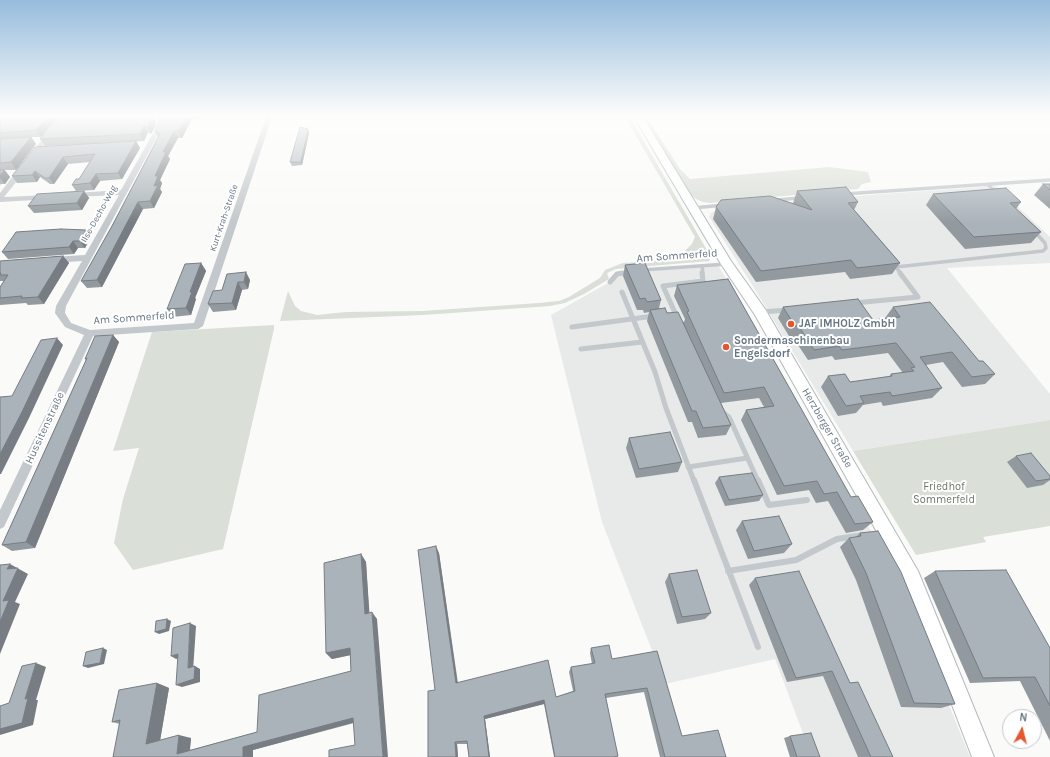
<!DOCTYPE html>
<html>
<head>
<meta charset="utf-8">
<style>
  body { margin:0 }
  #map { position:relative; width:1050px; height:757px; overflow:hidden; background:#fafaf8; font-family:Karla,sans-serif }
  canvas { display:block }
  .north { position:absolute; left:1002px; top:709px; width:40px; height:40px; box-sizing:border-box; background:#fff; border:1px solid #c1c8cd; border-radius:50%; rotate:7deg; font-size:11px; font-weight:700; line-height:16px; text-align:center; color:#657683 }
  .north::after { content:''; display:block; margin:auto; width:14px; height:18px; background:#e4572e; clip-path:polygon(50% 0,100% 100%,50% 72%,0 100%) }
</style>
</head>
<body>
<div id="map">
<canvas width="1050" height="757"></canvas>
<div class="north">N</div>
</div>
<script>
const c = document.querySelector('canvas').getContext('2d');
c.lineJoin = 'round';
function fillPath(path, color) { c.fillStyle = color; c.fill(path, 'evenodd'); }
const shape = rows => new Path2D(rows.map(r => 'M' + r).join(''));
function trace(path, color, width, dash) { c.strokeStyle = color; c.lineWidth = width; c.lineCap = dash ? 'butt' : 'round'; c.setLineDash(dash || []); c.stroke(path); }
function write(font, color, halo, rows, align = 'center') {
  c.font = font + ' Karla,sans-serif'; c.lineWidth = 4; c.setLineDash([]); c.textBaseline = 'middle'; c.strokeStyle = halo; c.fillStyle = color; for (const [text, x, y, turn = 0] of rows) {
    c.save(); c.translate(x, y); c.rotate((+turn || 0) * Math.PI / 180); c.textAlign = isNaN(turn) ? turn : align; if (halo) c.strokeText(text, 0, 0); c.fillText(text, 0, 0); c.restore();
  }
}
const built = shape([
  [996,186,1050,237,1050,263,947,268,1050,394,1050,420,853,451,754,288,709,217,711,213,721,208,882,194],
  [718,265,896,575,970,757,812,757,775,659,665,684,602,522,551,315,610,282,617,274]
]);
const green = shape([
  [625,117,629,117,631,119,711,257,709,261,616,269,607,273,609,279,584,294,565,303,550,306,423,315,280,321,288,291,295,306,301,311,317,315,346,312,423,311,539,303,559,301,569,297,600,278,605,270,623,263,675,260,692,244,695,237],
  [642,117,647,117,680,169,690,179,829,167,868,172,871,182,862,184,858,189,710,203,703,202,696,199,690,194],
  [274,325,274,329,223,549,133,570,114,543,123,499,139,448,113,451,152,332],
  [1050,420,1050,526,983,537,986,542,916,555,853,451]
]);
const laneFar2 = shape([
  [987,184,997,193],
  [844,194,1050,180],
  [776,200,800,198],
  [693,208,724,205],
  [702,266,703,274],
  [642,270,727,264],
  [619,274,630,271],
  [901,274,896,267,1043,251,1046,248,1045,243,1033,230]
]);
const laneFar1 = shape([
  [610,282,617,274,623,273],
  [622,292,655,372,666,408,694,481],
  [854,303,918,297,900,273],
  [761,312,788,310],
  [677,317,663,286,703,281,702,273],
  [572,327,654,316],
  [581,349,642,342],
  [721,411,729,417,758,481],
  [688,467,747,458]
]);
const lane = shape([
  [694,480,758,647],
  [758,480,769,505,807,500],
  [728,571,796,560,837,539,863,535]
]);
const street = shape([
  [50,117,58,117,68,121,65,123,50,117],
  [155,117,161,117,164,121,163,126,66,306,65,313,71,323,90,330,194,323,266,117,272,117,203,326,198,329,93,336,4,527,0,529,0,510,84,335,65,327,55,313,56,306,82,261,52,263,48,260,52,257,85,255,119,195,74,197,70,195,74,193,121,190,157,126,158,121,155,117],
  [49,131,54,132,34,158,30,158,28,157,49,131],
  [19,168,25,168,26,170,4,197,48,195,51,195,51,199,0,202,0,193,19,168]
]);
const secondary = shape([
  [634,117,643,117,731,261,765,309,918,571,994,757,972,757,905,582,755,315,721,264,634,117]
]);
const wall = shape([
  [0,117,57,121,64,117,59,117,154,117,156,121,156,125,151,134,148,132,144,141,45,146,40,139,46,131,41,137,31,137,36,144,16,170,5,170,10,177,5,184,1,184,0,185],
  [161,117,203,117,202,119,192,119,182,138,178,138,168,156,170,159,160,180,162,183,160,189,162,192,154,208,143,209,102,287,87,288,81,281,112,226,158,137,155,131],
  [308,129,309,133,302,165,292,166,290,162],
  [136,141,140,148,122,179,100,181,94,190,76,191,72,185,79,179,90,162,68,164,54,184,50,184,40,177,37,182,17,183,12,176,35,147],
  [1043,184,1050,184,1050,209,1034,195],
  [84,191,89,198,82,210,34,213,28,206],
  [797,191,858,202,854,210,900,263,892,274,850,279,845,272,756,282,713,219,716,207,794,204,793,203],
  [933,194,1021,202,1016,209,1041,232,1031,243,965,249,926,205],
  [86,230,91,237,85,248,78,248,74,254,8,259,2,252],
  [63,256,69,263,44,304,28,305,26,303,0,305,0,287,4,281,0,281,0,261],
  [201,263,206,271,195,298,196,299,191,315,172,317,167,309],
  [625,265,661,300,659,308,684,322,685,319,674,296,677,285,728,279,851,497,873,522,863,530,846,533,828,501,816,503,809,490,777,495,741,420,746,410,764,407,759,398,721,403,731,425,726,435,698,438,692,422,688,422,647,321,649,312,644,313,643,310,637,310,623,276],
  [227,274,250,280,248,289,242,290,236,310,213,312,208,304,222,290],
  [783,307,873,320,886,318,885,318,893,307,979,361,995,374,985,384,962,387,943,362,926,365,942,388,932,398,883,406,881,402,863,405,856,413,838,416,821,387,828,376,850,382,889,377,891,374,903,373,888,353,835,360,832,356,808,360,792,336,789,336,778,318],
  [113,335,119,342,35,548,12,551,2,545,86,360,85,359],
  [629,438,682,462,678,472,636,478,626,448],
  [1016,456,1050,476,1050,480,1043,485,1027,488,1007,462],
  [719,477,763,495,759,501,725,506,715,483],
  [742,521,792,544,784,553,748,559,736,530],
  [860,533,955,704,941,708,901,707,856,580,840,547,849,538,856,537],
  [439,553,458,683,556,697,573,691,569,672,571,667,592,664,590,653,591,648,612,659,657,651,682,736,726,757,660,757,644,692,606,698,618,756,617,757,554,757,544,704,485,719,490,757,469,757,467,744,457,744,458,757,428,757,435,690],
  [361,554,366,562,369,613,377,619,355,745,354,723,253,750,113,757,120,724,112,722,157,683,169,688,160,740,191,738,190,750,257,732,351,671,350,655,332,659,326,653],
  [935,571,1050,648,1050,741,1020,681,970,683,924,578],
  [669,574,711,613,705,619,677,624,665,582],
  [755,578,850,683,893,757,858,757,823,676,787,682,749,585],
  [790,736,820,757,790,757,784,738]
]);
const shadedWall = shape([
  [51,117,54,117,58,122,49,128,41,137,36,130,45,121],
  [152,117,154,117,156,121,156,125,151,134,147,127],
  [187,117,191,117,192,119,182,138,179,131],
  [144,126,148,132,144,141,140,134],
  [308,129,309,133,302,165,301,162],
  [174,131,178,138,168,156,170,159,160,180,162,183,160,189,162,192,154,208,150,201,154,186,155,176,163,152],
  [31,137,36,144,16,170,11,162],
  [136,141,140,148,122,179,118,173],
  [63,157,68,164,54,184,49,178],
  [4,170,10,177,5,184,0,178,0,176],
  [35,171,40,177,37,182,32,175],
  [96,174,100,181,94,190,90,183],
  [84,191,89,198,82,210,77,203],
  [138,202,143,209,102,287,97,280],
  [86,230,91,237,85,248,80,241],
  [73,241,78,248,74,254,69,247],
  [63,256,69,263,44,304,38,297],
  [201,263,206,271,195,298,196,299,191,315,186,308,190,292],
  [246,272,250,280,248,289,244,282],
  [238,282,242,290,236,310,232,303],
  [113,335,119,342,35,548,26,542],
  [57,338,63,345,29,418,1,474,0,474,0,454],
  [436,546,439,553,458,687,456,683],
  [361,554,366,562,370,621,365,614],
  [10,564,28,574,15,602,20,604,0,654,0,622,7,569],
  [372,612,377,619,388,757,383,757],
  [167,619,171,621,169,631,159,634,155,632],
  [190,623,196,626,193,671,188,668],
  [103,648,107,650,104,664,88,668,83,666],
  [350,648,356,654,332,659,326,653],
  [178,654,184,657,176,659,171,656],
  [36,663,46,667,36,700,38,700,33,725,0,735,0,729,25,699],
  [195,666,200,669,200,682,182,687,176,685],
  [157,683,169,688,159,747,146,744],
  [544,700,544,704,485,719,490,757,489,757,484,716],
  [353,718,359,721,253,750,253,757,243,757,243,747],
  [179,735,191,738,189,757,177,754],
  [455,742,457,744,458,757,456,757]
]);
const building = shape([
  [0,117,51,117,45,121,36,130,0,133,0,117],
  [65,117,152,117,152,119,147,127,144,126,140,134,40,139,50,125,65,117],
  [161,117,187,117,179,131,174,131,163,152,166,152,155,176,158,176,154,186,158,185,150,201,138,202,97,280,81,281,112,226,160,134,155,131,161,117],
  [300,127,308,129,301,162,290,162,300,127],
  [31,137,11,162,0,163,0,139,31,137],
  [136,141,118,173,96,174,90,183,72,185,76,179,79,179,95,154,63,157,49,178,45,178,35,171,32,175,12,176,35,147,136,141],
  [0,170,4,170,0,176,0,170],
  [1043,184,1050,184,1050,190,1043,184],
  [846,187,858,202,848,203,900,263,857,268,851,260,761,271,716,207,721,200,770,196,812,210,797,191,846,187],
  [1006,188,1021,202,1010,203,1041,232,974,237,933,194,1006,188],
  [84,191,77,203,28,206,37,194,84,191],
  [61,229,86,230,80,241,73,241,69,247,2,252,16,232,61,229],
  [63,256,38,297,21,298,22,296,0,298,0,287,8,275,0,275,1,273,0,273,0,261,63,256],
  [201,263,190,292,192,292,186,308,167,309,185,264,201,263],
  [645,263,661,300,647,302,645,298,640,299,625,265,645,263],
  [246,272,244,282,238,282,232,303,208,304,213,291,222,290,227,274,246,272],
  [728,279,851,497,858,496,873,522,855,524,837,492,824,494,817,481,784,486,746,410,774,406,764,387,724,393,687,312,689,311,677,285,728,279],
  [858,299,873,320,900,317,893,307,930,302,979,361,983,361,995,374,972,377,952,352,920,357,942,388,892,396,890,392,860,396,864,403,846,406,828,376,845,374,850,382,892,376,891,374,914,371,911,368,915,367,896,343,842,350,839,346,814,350,798,325,795,326,783,307,858,299],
  [665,308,667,313,678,312,731,425,703,428,696,411,692,411,650,310,665,308],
  [113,335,26,542,2,545,87,358,85,359,95,336,113,335],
  [57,338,22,412,0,454,0,397,12,396,41,340,57,338],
  [670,432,682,462,639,469,629,438,670,432],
  [1031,453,1050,476,1050,479,1036,481,1016,456,1031,453],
  [752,473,763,495,729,500,719,477,752,473],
  [779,516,792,544,754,551,742,521,779,516],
  [878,531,901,572,955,704,914,703,866,573,849,538,861,536,860,533,878,531],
  [436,546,456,683,548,660,556,697,575,691,571,667,595,663,591,648,609,645,612,659,657,651,682,736,718,730,726,757,665,757,647,688,605,694,618,756,614,757,555,757,544,700,484,716,489,757,469,757,467,741,455,742,456,757,428,757,428,691,435,690,418,550,436,546],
  [361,554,365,614,372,612,383,757,329,757,329,750,355,745,353,718,243,747,243,757,113,757,120,720,112,722,119,690,157,683,146,744,179,735,177,754,257,732,259,695,351,671,350,648,326,653,324,563,361,554],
  [10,564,7,569,18,568,3,601,9,600,0,622,0,565,10,564],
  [697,570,711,613,682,617,669,574,697,570],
  [1006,570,1050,648,1050,706,1035,677,983,678,935,571,1006,570],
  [799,571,850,683,858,682,893,757,871,757,832,671,796,678,755,578,799,571],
  [167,619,166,629,155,632,156,621,167,619],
  [190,623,188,668,195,666,194,679,176,685,178,654,171,656,173,628,190,623],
  [103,648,100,663,83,666,86,652,103,648],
  [36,663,25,699,28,698,22,723,0,729,0,706,9,703,22,666,36,663],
  [811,733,820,757,797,757,790,736,811,733]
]);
const markers = [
  [791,324,4,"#e4572e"],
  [726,347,4,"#e4572e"]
];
const farStreetnames = [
  ["Ilse-Decho-Weg",99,214,-61],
  ["Kurt-Krah-Straße",224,218,-71]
];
const streetNames = [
  ["Am Sommerfeld",677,256,-4],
  ["Am Sommerfeld",134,318,-4],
  ["Hussitenstraße",45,428,-65],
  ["Herzberger Straße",827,428,60]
];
const poiNames = [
  ["JAF IMHOLZ GmbH",799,324],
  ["Sondermaschinenbau",734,341],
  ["Engelsdorf",734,354]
];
const parkNames = [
  ["Friedhof",944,487],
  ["Sommerfeld",944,500]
];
fillPath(built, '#e8e9e9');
fillPath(green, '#dadfd7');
trace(secondary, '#b3babf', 2);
trace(laneFar2, '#c3c8cc', 3.5);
trace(laneFar1, '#c3c8cc', 5);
trace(lane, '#c3c8cc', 6);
fillPath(street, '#c3c8cc');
fillPath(secondary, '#fff');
fillPath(wall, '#929a9f');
fillPath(shadedWall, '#777d82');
fillPath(building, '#aab3b9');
trace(building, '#777d82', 1);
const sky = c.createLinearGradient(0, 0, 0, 223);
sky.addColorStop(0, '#96bcdc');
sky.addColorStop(0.52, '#fdfdfc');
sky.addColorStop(1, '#fdfdfc00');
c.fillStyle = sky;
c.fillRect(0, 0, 1050, 223);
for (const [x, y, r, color] of markers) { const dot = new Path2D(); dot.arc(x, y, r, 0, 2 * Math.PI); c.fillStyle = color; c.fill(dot); trace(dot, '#fff', 1.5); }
write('9px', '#657683', '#fff', farStreetnames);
write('11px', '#657683', '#fff', streetNames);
write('bold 11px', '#657683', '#fff', poiNames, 'left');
write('11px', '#687a64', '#fff', parkNames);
</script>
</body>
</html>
